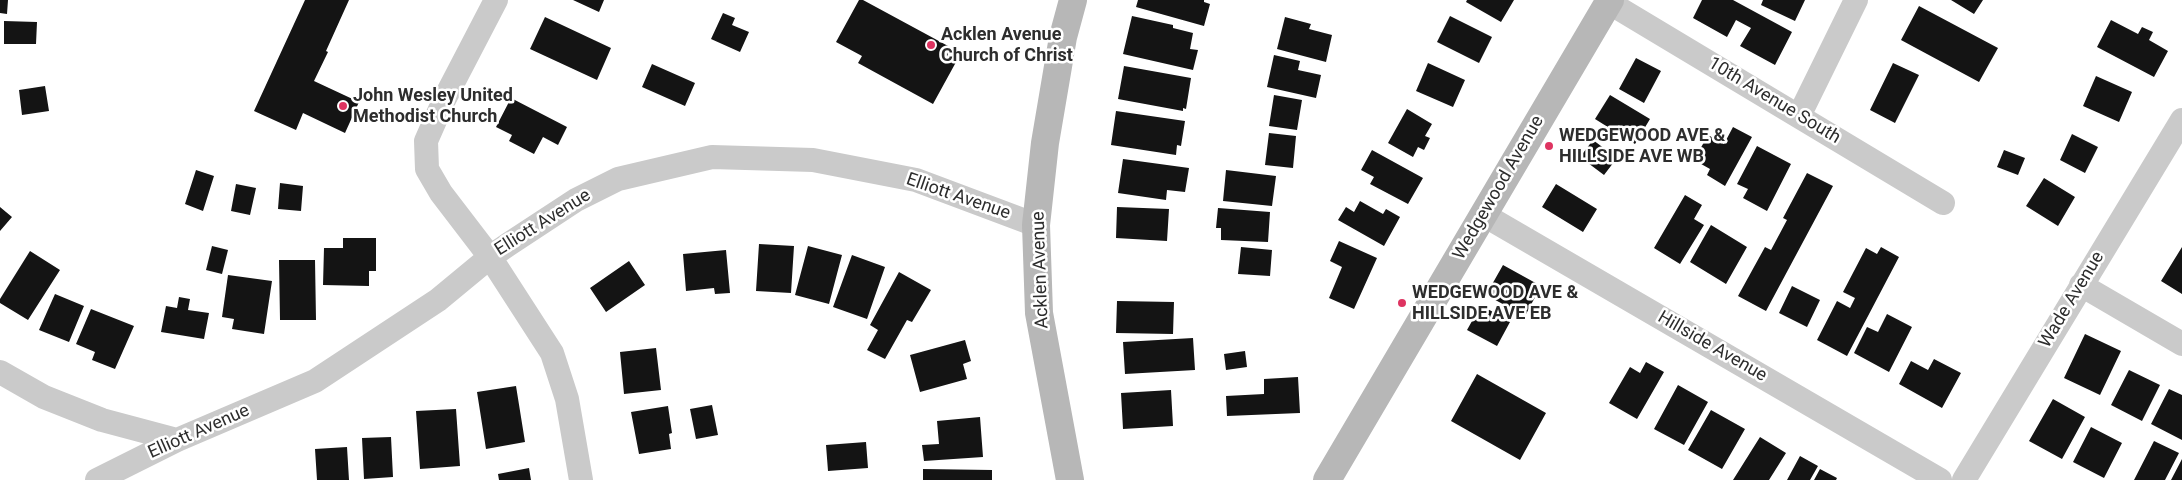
<!DOCTYPE html>
<html>
<head>
<meta charset="utf-8">
<style>
  body { margin:0 }
  canvas { display:block; background:#fff }
</style>
</head>
<body>
<canvas width="2182" height="480"></canvas>
<script>
const c = document.querySelector('canvas').getContext('2d');
c.lineJoin = 'round';
function fillPath(path, color) { c.fillStyle = color; c.fill(path, 'evenodd'); }
const shape = rows => new Path2D(rows.map(r => 'M' + r).join(''));
function trace(path, color, width, dash) { c.strokeStyle = color; c.lineWidth = width; c.lineCap = dash ? 'butt' : 'round'; c.setLineDash(dash || []); c.stroke(path); }
function write(font, color, halo, rows, align = 'center') {
  c.font = font + ' Roboto,sans-serif'; c.lineWidth = 5; c.setLineDash([]); c.textBaseline = 'middle'; c.strokeStyle = halo; c.fillStyle = color; for (const [text, x, y, turn = 0] of rows) {
    c.save(); c.translate(x, y); c.rotate((+turn || 0) * Math.PI / 180); c.textAlign = isNaN(turn) ? turn : align; if (halo) c.strokeText(text, 0, 0); c.fillText(text, 0, 0); c.restore();
  }
}
const building = shape([
  [0,0,8,0,7,14,0,13],
  [305,0,349,0,326,51,328,52,314,81,359,102,345,133,303,113,296,130,254,111],
  [573,0,604,0,599,12],
  [859,0,863,0,961,53,933,104,858,63,862,56,836,42],
  [1138,0,1204,0,1204,2,1210,4,1204,26,1136,7],
  [1467,0,1514,0,1501,22,1466,2],
  [1702,0,1733,0,1792,32,1775,65,1740,46,1751,28,1736,20,1727,37,1693,18],
  [1763,0,1805,0,1795,21,1761,5],
  [1951,0,1983,0,1974,14],
  [1919,6,1998,48,1979,82,1901,40],
  [723,13,735,18,732,25,749,32,740,52,711,39],
  [1132,16,1173,25,1173,28,1193,33,1190,49,1198,50,1193,70,1123,54],
  [1450,16,1492,37,1479,63,1437,42],
  [545,17,611,48,597,80,530,49],
  [1285,17,1311,24,1309,29,1332,35,1326,62,1277,49],
  [2111,20,2138,34,2142,27,2153,32,2149,40,2168,51,2154,77,2097,47],
  [4,21,37,22,36,44,4,44],
  [1274,55,1300,61,1298,70,1321,75,1316,98,1267,87],
  [1636,58,1661,71,1644,103,1619,89],
  [1428,63,1465,80,1453,107,1416,91],
  [1893,63,1919,75,1895,123,1870,110],
  [652,64,695,83,685,106,642,87],
  [1124,66,1191,78,1186,109,1183,108,1183,111,1118,99],
  [2096,76,2132,92,2119,122,2083,106],
  [45,86,49,111,22,115,19,90],
  [1274,95,1302,100,1297,130,1269,126],
  [1610,95,1650,119,1635,144,1595,119],
  [511,98,567,127,558,145,543,137,534,154,509,141,512,135,496,127],
  [1407,109,1432,124,1425,136,1430,138,1424,150,1418,147,1413,157,1388,143],
  [1116,111,1185,121,1181,146,1177,145,1176,155,1111,145],
  [1733,127,1752,137,1725,186,1707,175,1710,169,1694,160,1708,135,1724,144],
  [1269,133,1296,136,1293,168,1265,165],
  [2072,134,2098,147,2085,173,2060,160],
  [1593,140,1617,158,1604,175,1580,157],
  [1757,146,1791,164,1767,211,1743,198,1748,189,1737,184],
  [1372,150,1423,178,1408,204,1370,184,1374,177,1361,170],
  [2004,150,2025,158,2018,175,1997,167],
  [1123,159,1189,168,1185,192,1167,190,1166,200,1118,193],
  [196,170,214,176,203,211,185,204],
  [1226,170,1276,176,1272,206,1223,201],
  [1807,173,1833,186,1766,311,1738,296,1765,247,1771,250,1787,220,1783,218],
  [2044,178,2075,197,2058,226,2026,206],
  [280,183,303,186,301,211,278,209],
  [236,184,256,188,250,215,231,211],
  [1556,184,1597,209,1583,232,1542,207],
  [1685,195,1702,205,1694,219,1704,225,1680,264,1654,248],
  [1360,201,1383,214,1386,209,1400,217,1384,246,1338,220,1346,207,1354,212],
  [0,207,12,217,0,231],
  [1117,207,1169,209,1167,241,1116,238],
  [1218,208,1270,212,1268,242,1221,240,1221,228,1216,228],
  [1711,225,1747,247,1726,284,1690,262],
  [343,238,376,238,376,271,369,271,369,286,323,285,324,248,343,248],
  [1339,241,1377,258,1354,309,1329,298,1342,267,1330,261],
  [759,244,794,246,791,293,756,291],
  [212,246,228,250,222,274,206,270],
  [808,246,842,255,829,304,795,295],
  [1241,247,1272,250,1270,276,1238,274],
  [1881,247,1899,257,1847,356,1817,340,1837,301,1850,308,1855,298,1843,292,1866,248,1877,254],
  [2182,247,2182,294,2161,281],
  [726,250,730,293,715,294,714,288,686,291,683,254],
  [30,251,60,270,28,320,0,303,0,299],
  [852,255,885,267,867,319,833,307],
  [279,260,315,260,316,320,280,320],
  [629,261,645,285,606,312,590,288],
  [1503,265,1541,286,1525,316,1486,295],
  [899,272,931,290,912,322,907,320,885,359,867,350,878,330,870,325],
  [228,275,272,281,264,334,232,329,234,319,222,317],
  [1792,286,1820,300,1807,327,1779,313],
  [55,294,84,306,69,342,39,330],
  [179,297,190,299,188,310,209,313,204,339,161,332,166,306,177,308],
  [1117,301,1174,302,1173,334,1116,333],
  [1481,305,1510,322,1497,346,1467,330],
  [91,309,134,326,115,369,92,360,95,352,76,344],
  [1887,314,1912,327,1889,372,1854,353,1867,327,1878,332],
  [2085,334,2121,351,2100,395,2064,378],
  [1193,338,1195,370,1125,374,1123,342],
  [965,340,971,361,963,364,967,379,920,392,910,355],
  [656,348,661,390,624,394,620,352],
  [1245,351,1247,367,1226,370,1224,354],
  [1934,359,1961,373,1942,408,1899,384,1911,361,1928,370],
  [1646,362,1664,372,1637,419,1609,403,1630,367,1640,373],
  [2129,370,2160,385,2142,421,2111,405],
  [1477,374,1546,413,1520,460,1451,421],
  [1298,377,1300,413,1227,416,1226,396,1264,394,1264,379],
  [1678,385,1708,402,1684,445,1654,429],
  [516,386,525,442,486,449,477,392],
  [2169,389,2182,395,2182,440,2151,424],
  [1171,390,1173,426,1123,429,1121,393],
  [2053,399,2085,417,2062,459,2029,441],
  [712,405,718,435,696,439,690,409],
  [668,406,672,433,669,434,671,449,639,454,631,412],
  [456,409,460,466,420,469,416,411],
  [1711,410,1745,429,1722,469,1688,450],
  [980,417,983,457,924,461,922,445,939,444,937,421],
  [2091,427,2122,443,2104,478,2073,462],
  [391,437,393,477,364,479,362,438],
  [1760,437,1786,453,1769,480,1733,480],
  [2154,441,2179,453,2165,480,2134,480],
  [866,442,868,468,828,471,826,445],
  [347,447,349,480,317,480,315,449],
  [1800,456,1818,466,1810,480,1787,480],
  [2182,459,2182,480,2171,480],
  [529,468,531,480,499,480,498,474],
  [923,469,992,470,992,480,923,480],
  [1820,469,1837,478,1836,480,1814,480]
]);
const street = shape([
  [496,0,445,98,426,141,427,169,441,193,490,257,552,353,567,399,581,480],
  [1608,2,1943,203],
  [1799,116,1856,0],
  [1484,215,1940,480],
  [2081,285,2182,344],
  [0,372,44,397,102,420,177,440],
  [97,480,177,440,315,381,438,300,490,257,509,244,576,200,618,179,712,157,813,160,916,180,1036,225],
  [1964,480,2182,120]
]);
const secondary = shape([
  [1070,480,1039,313,1036,225,1045,143,1063,37,1073,0],
  [1327,480,1610,0]
]);
const markers = [
  [931,45,5,"#de3461"],
  [343,106,5,"#de3461"],
  [1549,146,5,"#de3461"],
  [1402,303,5,"#de3461"]
];
const poiNames = [
  ["Acklen Avenue",941,35],
  ["Church of Christ",941,56],
  ["John Wesley United",353,96],
  ["Methodist Church",353,117],
  ["WEDGEWOOD AVE &",1559,136],
  ["HILLSIDE AVE WB",1559,157],
  ["WEDGEWOOD AVE &",1412,293],
  ["HILLSIDE AVE EB",1412,314]
];
const streetNames = [
  ["10th Avenue South",1774,101,31],
  ["Wedgewood Avenue",1499,188,-60],
  ["Elliott Avenue",958,197,19],
  ["Elliott Avenue",543,223,-32],
  ["Acklen Avenue",1041,270,-92],
  ["Wade Avenue",2072,300,-59],
  ["Hillside Avenue",1712,347,30],
  ["Elliott Avenue",199,432,-24]
];
fillPath(building, '#141414');
trace(street, '#cacaca', 24);
trace(secondary, '#b7b7b7', 28);
for (const [x, y, r, color] of markers) { const dot = new Path2D(); dot.arc(x, y, r, 0, 2 * Math.PI); c.fillStyle = color; c.fill(dot); trace(dot, '#fff', 2); }
write('bold 18px', '#2d2d2d', '#fff', poiNames, 'left');
write('18px', '#2d2d2d', '#fff', streetNames);
</script>
</body>
</html>
